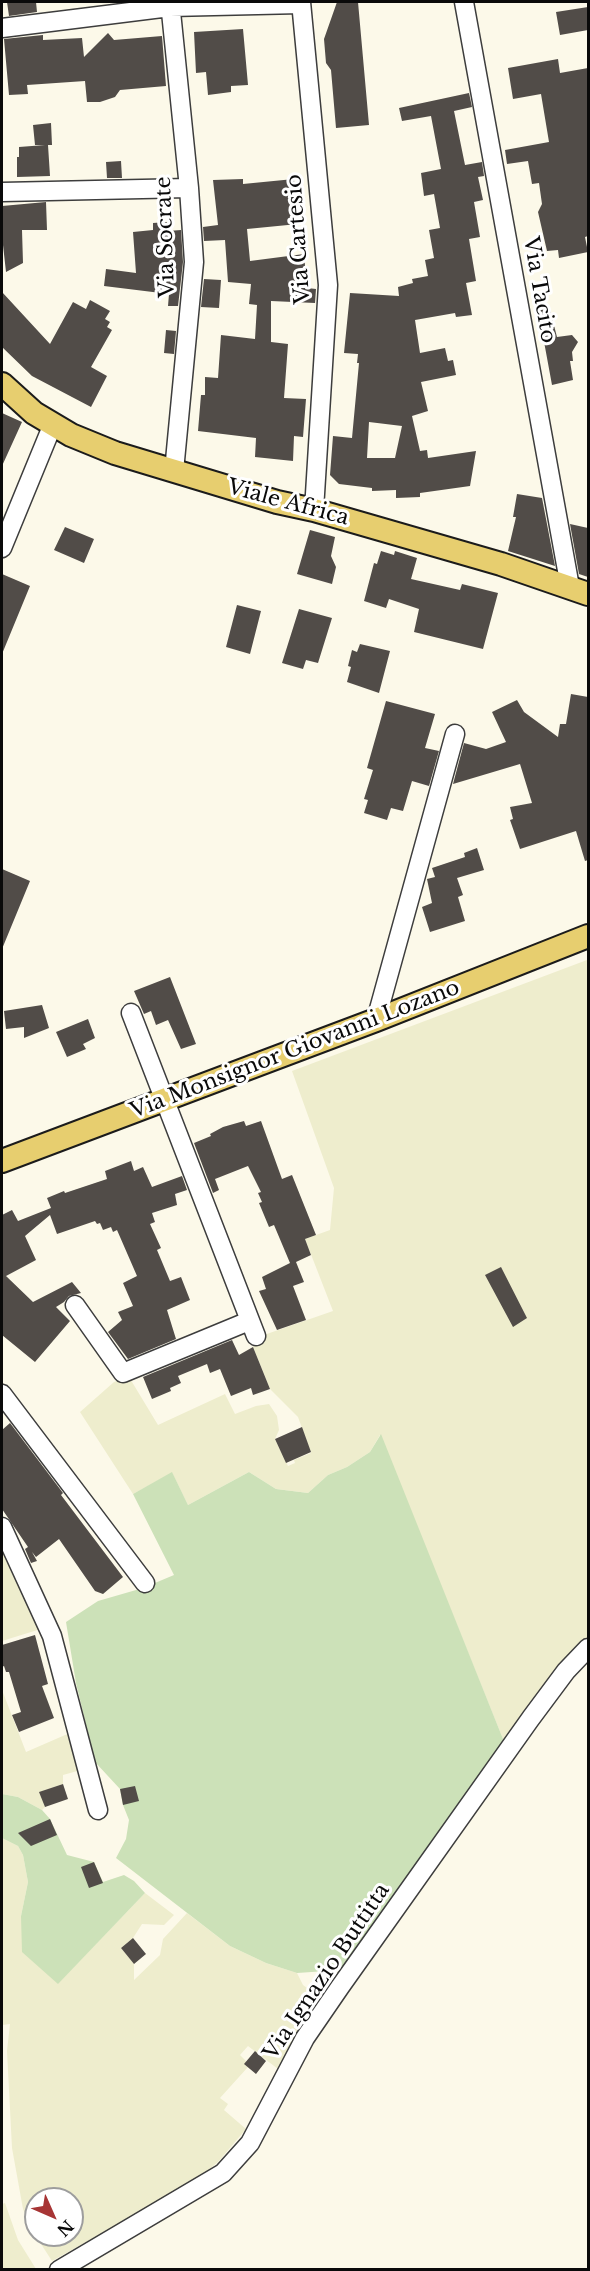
<!DOCTYPE html>
<html>
<head>
<meta charset="utf-8">
<style>
  body { margin:0 }
  #map { position:relative; width:590px; height:2271px; overflow:hidden; background:#fcf9e9; font-family:"Libre Baskerville",serif }
  canvas { display:block }
  .frame { position:absolute; inset:0; border:3px solid #0a0a0a; pointer-events:none }
  .north { position:absolute; left:24px; top:2187px; width:60px; height:60px; box-sizing:border-box; background:#fff; border:2px solid #9d9d9d; border-radius:50%; rotate:135deg; font-size:16px; font-weight:700; line-height:24px; text-align:center; color:#0a0a0a }
  .north::after { content:''; display:block; margin:auto; width:21px; height:27px; background:#a73535; clip-path:polygon(50% 0,100% 100%,50% 72%,0 100%) }
</style>
</head>
<body>
<div id="map">
<canvas width="590" height="2271"></canvas>
<div class="frame"></div>
<div class="north">N</div>
</div>
<script>
const c = document.querySelector('canvas').getContext('2d');
c.lineJoin = 'round';
function fillPath(path, color) { c.fillStyle = color; c.fill(path, 'evenodd'); }
const shape = rows => new Path2D(rows.map(r => 'M' + r).join(''));
function trace(path, color, width, dash) { c.strokeStyle = color; c.lineWidth = width; c.lineCap = dash ? 'butt' : 'round'; c.setLineDash(dash || []); c.stroke(path); }
function write(font, color, halo, rows, align = 'center') {
  c.font = font + ' "Libre Baskerville",serif'; c.lineWidth = 6; c.setLineDash([]); c.textBaseline = 'middle'; c.strokeStyle = halo; c.fillStyle = color; for (const [text, x, y, turn = 0] of rows) {
    c.save(); c.translate(x, y); c.rotate((+turn || 0) * Math.PI / 180); c.textAlign = isNaN(turn) ? turn : align; if (halo) c.strokeText(text, 0, 0); c.fillText(text, 0, 0); c.restore();
  }
}
const farmland = shape([
  [587,960,588,1637,576,1648,505,1744,380,1435,370,1452,347,1467,328,1475,308,1493,276,1489,249,1472,188,1505,172,1473,133,1494,80,1412,114,1382,129,1377,158,1425,225,1394,235,1414,256,1406,269,1404,277,1416,279,1430,275,1439,288,1466,295,1463,294,1460,311,1453,298,1417,270,1389,253,1347,261,1336,333,1311,305,1239,330,1230,334,1188,292,1071],
  [2,1538,44,1628,2,1641],
  [2,1690,26,1752,72,1732,81,1770,63,1775,63,1784,40,1792,45,1807,42,1810,18,1797,2,1794],
  [2,1838,18,1846,23,1855,28,1882,21,1916,58,1983,145,1893,174,1915,164,1925,142,1924,133,1938,121,1948,134,1964,134,1980,160,1955,163,1939,187,1913,230,1946,266,1963,297,1973,303,1985,322,1999,278,2069,248,2046,240,2055,246,2061,248,2067,220,2098,228,2104,224,2110,246,2129,218,2162,202,2175,152,2205,52,2261,34,2233,23,2209,12,2148,7,2051,10,2024,2,2025],
  [36,2199,72,2199,72,2235,36,2235],
  [5,2203,18,2240,36,2269,2,2269,2,2204]
]);
const green = shape([
  [381,1434,505,1744,348,1963,341,1970,297,1973,266,1963,230,1946,116,1858,126,1839,129,1820,123,1805,120,1789,95,1762,76,1683,66,1622,98,1601,143,1588,174,1575,133,1494,172,1472,188,1505,249,1472,276,1489,308,1493,328,1475,347,1467,370,1452],
  [2,1794,18,1797,42,1810,50,1819,67,1855,94,1862,103,1882,124,1875,134,1881,145,1893,58,1984,22,1952,21,1916,28,1882,23,1855,18,1846,2,1838]
]);
const building = shape([
  [7,2,36,2,37,12,9,16],
  [337,2,358,2,369,125,336,128,331,70,326,63,324,39],
  [588,7,588,30,560,35,556,12],
  [243,29,248,85,231,86,231,92,208,95,206,72,196,73,194,32],
  [108,33,114,40,162,36,166,86,120,90,115,97,100,102,87,102,85,81,27,85,28,94,9,95,4,39,43,35,43,40,82,38,84,57],
  [558,59,560,73,588,68,588,236,585,237,588,252,559,258,558,250,547,251,538,212,542,204,539,183,532,184,528,161,507,164,505,150,549,142,541,94,513,99,508,68],
  [469,93,472,107,454,111,465,165,482,162,484,176,478,177,483,200,474,202,480,237,469,239,476,281,466,283,472,315,456,317,455,313,415,320,420,353,445,348,448,361,453,360,456,375,421,382,428,411,412,416,420,451,427,450,428,458,476,451,470,486,420,493,420,497,396,498,396,490,372,491,372,488,339,484,330,475,333,436,352,438,359,363,357,363,358,354,344,353,350,293,399,296,398,287,413,283,412,279,428,276,425,260,434,258,429,230,440,228,434,194,424,196,421,173,441,169,431,116,402,121,399,108],
  [369,422,402,426,395,458,367,458],
  [51,123,52,145,48,145,50,176,17,177,17,157,19,157,19,147,45,145,35,145,33,125],
  [121,161,122,178,107,178,106,162],
  [243,179,243,184,294,179,298,224,247,229,250,261,304,254,307,288,316,289,315,303,271,301,271,342,288,344,284,398,306,399,303,437,294,436,293,461,255,457,256,438,198,431,201,395,205,395,205,377,218,378,221,335,255,339,257,305,249,304,251,284,228,282,225,240,204,241,203,227,218,225,213,180],
  [46,202,47,230,22,230,23,263,6,272,2,236,2,206],
  [167,222,168,231,181,230,183,262,178,306,168,306,169,294,104,286,106,269,136,273,133,232,153,230,153,223],
  [204,279,221,280,219,308,201,307],
  [2,292,50,344,73,302,86,309,90,300,110,311,105,319,110,322,107,327,112,330,91,367,107,376,91,407,32,376,2,347],
  [549,306,557,337,572,335,578,342,572,352,573,361,570,361,573,380,552,385,538,309],
  [166,330,176,331,174,354,164,353],
  [2,413,22,422,2,466],
  [517,494,542,498,555,566,508,551,516,517,513,517],
  [570,524,588,528,588,577,579,574],
  [65,527,94,539,84,563,54,550],
  [310,530,335,537,331,556,336,567,332,584,297,574],
  [381,551,394,555,395,551,417,558,411,579,460,590,462,584,498,593,483,649,414,632,419,609,389,599,386,608,364,601,374,563,377,564],
  [2,574,30,586,2,654],
  [237,605,261,611,250,654,226,647],
  [299,609,332,618,318,663,306,660,303,669,282,663],
  [360,644,390,651,379,693,347,682,351,667,348,666,352,650,357,652],
  [571,694,588,697,588,860,585,861,576,831,520,849,510,820,513,819,510,807,532,803,520,764,453,784,464,743,486,749,506,742,492,712,517,700,524,712,558,737,560,724,566,724],
  [386,701,435,714,425,748,439,751,429,786,412,781,403,811,391,808,387,820,364,813,368,800,364,799,373,770,367,768],
  [477,848,484,870,457,878,463,895,458,897,465,921,430,932,422,907,432,903,427,879,435,877,432,868,465,857,464,853],
  [2,869,30,881,2,949],
  [170,977,196,1044,181,1049,168,1020,156,1025,151,1011,144,1014,134,991],
  [42,1005,49,1028,24,1038,24,1027,6,1029,4,1011],
  [88,1019,95,1038,83,1044,86,1049,67,1057,56,1032],
  [244,1121,246,1126,261,1121,282,1179,292,1175,316,1235,305,1239,311,1255,296,1262,304,1282,293,1286,306,1320,277,1330,259,1291,266,1289,262,1277,290,1263,274,1225,269,1227,259,1203,262,1202,258,1193,261,1192,248,1166,215,1179,219,1190,213,1193,194,1143,211,1136,210,1134,223,1127],
  [131,1161,134,1171,143,1167,152,1187,182,1176,187,1190,175,1194,177,1205,152,1213,155,1222,150,1224,161,1248,157,1250,170,1281,181,1277,190,1300,167,1310,176,1339,128,1359,108,1332,122,1320,118,1312,133,1306,123,1283,137,1276,117,1230,113,1232,111,1227,103,1230,100,1223,97,1224,95,1221,57,1234,50,1215,25,1236,36,1260,6,1276,33,1302,72,1282,81,1293,69,1296,64,1302,56,1307,70,1321,35,1362,2,1335,2,1215,12,1210,18,1221,51,1208,47,1198,64,1191,65,1193,107,1179,105,1171],
  [501,1267,527,1318,513,1327,485,1275],
  [232,1340,239,1355,253,1347,270,1389,253,1395,251,1388,231,1396,220,1369,210,1373,207,1364,178,1376,181,1383,170,1388,171,1391,152,1399,143,1377],
  [10,1423,63,1493,61,1495,123,1577,103,1594,95,1591,59,1539,36,1557,32,1552,37,1561,31,1563,25,1549,28,1547,2,1509,2,1430],
  [302,1427,311,1452,286,1463,275,1439],
  [35,1635,48,1684,42,1686,54,1718,19,1732,12,1715,21,1712,9,1672,6,1672,4,1666,2,1667,2,1645],
  [63,1784,68,1799,45,1807,39,1792],
  [135,1786,139,1801,123,1805,120,1789],
  [50,1819,57,1835,31,1846,18,1833],
  [94,1862,103,1883,89,1888,81,1867],
  [133,1938,146,1954,134,1964,121,1948],
  [255,2051,266,2061,256,2074,244,2064]
]);
const minor = shape([
  [170,2,189,188,194,262,174,471],
  [301,2,328,285,314,510],
  [464,2,570,587],
  [2,28,170,7,301,4],
  [2,192,189,188],
  [2,548,53,424],
  [131,1013,256,1336],
  [376,1020,455,734],
  [75,1305,123,1373,249,1321],
  [2,1394,145,1583],
  [2,1527,52,1636,98,1810],
  [59,2270,223,2173,250,2143,305,2038,340,1987,531,1718,566,1671,588,1648]
]);
const major = shape([
  [2,384,34,413,71,435,115,453,277,502,314,510,501,564,588,594],
  [2,1161,376,1020,588,936]
]);
const streetNames = [
  ["Via Socrate",166,237,-92],
  ["Via Cartesio",299,239,-94],
  ["Via Tacito",539,290,80],
  ["Viale Africa",288,503,15],
  ["Via Monsignor Giovanni Lozano",295,1050,-21],
  ["Via Ignazio Buttitta",327,1972,-56]
];
fillPath(farmland, '#eeedcd');
fillPath(green, '#cce1b8');
fillPath(building, '#514c48');
trace(minor, '#3d3d3d', 21);
trace(major, '#1b1b1b', 26);
trace(minor, '#fff', 18);
trace(major, '#e7ce6f', 22);
write('21px', '#0a0a0a', '#fff', streetNames);
</script>
</body>
</html>
